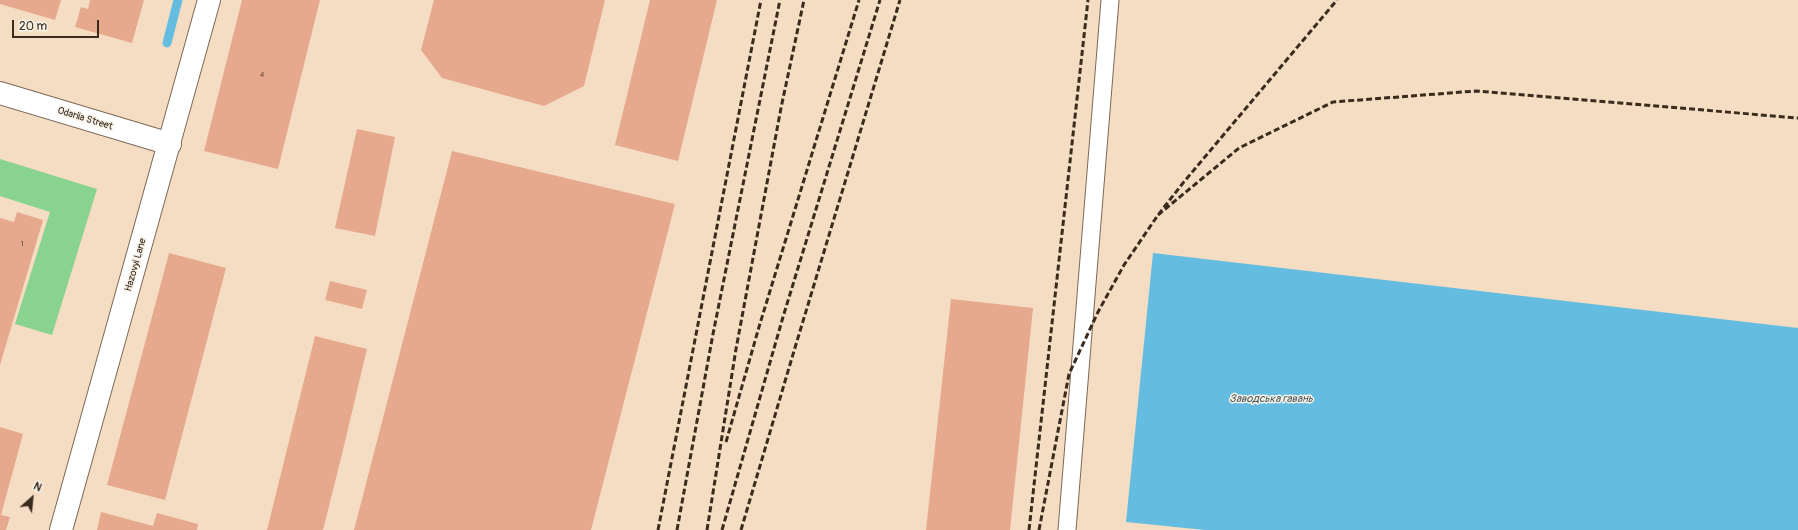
<!DOCTYPE html>
<html>
<head>
<meta charset="utf-8">
<style>
  body { margin:0 }
  #map { position:relative; width:1798px; height:530px; overflow:hidden; background:#f4ddc2; font-family:Pangolin,sans-serif }
  canvas { display:block }
  .north { position:absolute; left:12px; top:478px; width:40px; height:40px; -webkit-text-stroke:3px #f7f3e8; paint-order:stroke; rotate:27deg; font-size:11px; font-weight:700; line-height:16px; text-align:center; color:#3b2a1e }
  .north::after { content:''; display:block; margin:auto; width:14px; height:18px; background:#3b2a1e; clip-path:polygon(50% 0,100% 100%,50% 72%,0 100%) }
  .scale { position:absolute; left:12px; top:20px; width:87px; height:18px; box-sizing:border-box; border:2px solid #3b2a1e; border-top:0; padding-left:5px; font-size:12px; line-height:14px; white-space:nowrap; color:#3b2a1e; -webkit-text-stroke:3px #f7f3e8; paint-order:stroke }
</style>
</head>
<body>
<div id="map">
<canvas width="1798" height="530"></canvas>
<div class="north">N</div>
<div class="scale">20 m</div>
</div>
<script>
const c = document.querySelector('canvas').getContext('2d');
c.lineJoin = 'round';
function fillPath(path, color) { c.fillStyle = color; c.fill(path, 'evenodd'); }
const shape = rows => new Path2D(rows.map(r => 'M' + r).join(''));
function trace(path, color, width, dash) { c.strokeStyle = color; c.lineWidth = width; c.lineCap = dash ? 'butt' : 'round'; c.setLineDash(dash || []); c.stroke(path); }
function write(font, color, halo, rows, align = 'center') {
  c.font = font + ' Pangolin,sans-serif'; c.lineWidth = 3; c.setLineDash([]); c.textBaseline = 'middle'; c.strokeStyle = halo; c.fillStyle = color; for (const [text, x, y, turn = 0] of rows) {
    c.save(); c.translate(x, y); c.rotate((+turn || 0) * Math.PI / 180); c.textAlign = isNaN(turn) ? turn : align; if (halo) c.strokeText(text, 0, 0); c.fillText(text, 0, 0); c.restore();
  }
}
const green = shape([
  [0,159,97,189,52,335,15,324,50,212,0,196]
]);
const water = shape([
  [1153,253,1798,328,1798,530,1205,530,1126,522]
]);
const stream = shape([
  [167,43,178,0]
]);
const building = shape([
  [0,0,61,0,55,20,0,4],
  [90,0,144,0,132,43,75,27,81,7,88,9],
  [242,0,320,0,278,169,204,151],
  [434,0,605,0,584,86,544,106,442,78,421,50],
  [650,0,717,0,678,161,615,145],
  [357,129,395,137,375,236,335,228],
  [452,151,675,204,591,530,354,530],
  [17,212,43,220,0,365,0,218,14,222],
  [169,253,226,268,165,500,107,485],
  [330,281,367,290,362,309,325,300],
  [951,299,1033,308,1010,530,926,530],
  [315,336,367,349,342,454,323,530,267,530],
  [0,427,23,434,1,515,10,517,6,530,0,530],
  [101,512,153,526,157,513,198,524,197,530,97,530]
]);
const lane = shape([
  [1067,530,1110,0]
]);
const secondary = shape([
  [0,93,170,144],
  [61,530,209,0]
]);
const rail = shape([
  [1158,215,1239,148,1333,102,1476,91,1798,118],
  [726,442,759,327,859,0],
  [658,530,761,0],
  [677,530,713,334,780,0],
  [707,530,736,349,781,108,804,0],
  [722,530,783,317,880,0],
  [741,530,794,351,900,0],
  [1029,530,1088,0],
  [1039,530,1069,374,1098,312,1124,265,1158,215,1183,183,1337,0]
]);
const numberNames = [
  ["4",262,75],
  ["1",22,244]
];
const streetNames = [
  ["Odariia Street",85,119,17],
  ["Hazovyi Lane",136,265,-74]
];
const waterNames = [
  ["Заводська гавань",1271,399]
];
fillPath(green, '#88d390');
fillPath(water, '#64bde1');
trace(stream, '#64bde1', 9);
fillPath(building, '#e6a98e');
trace(lane, '#7c6957', 19);
trace(secondary, '#7c6957', 24);
trace(lane, '#fff', 17);
trace(secondary, '#fff', 22);
trace(rail, '#3b2a1e', 3, [6, 3]);
write('8px', '#664a3a', null, numberNames);
write('10px', '#3b2a1e', '#f7f3e8', streetNames);
write('italic 11px', '#475658', '#f7f3e8', waterNames);
</script>
</body>
</html>
